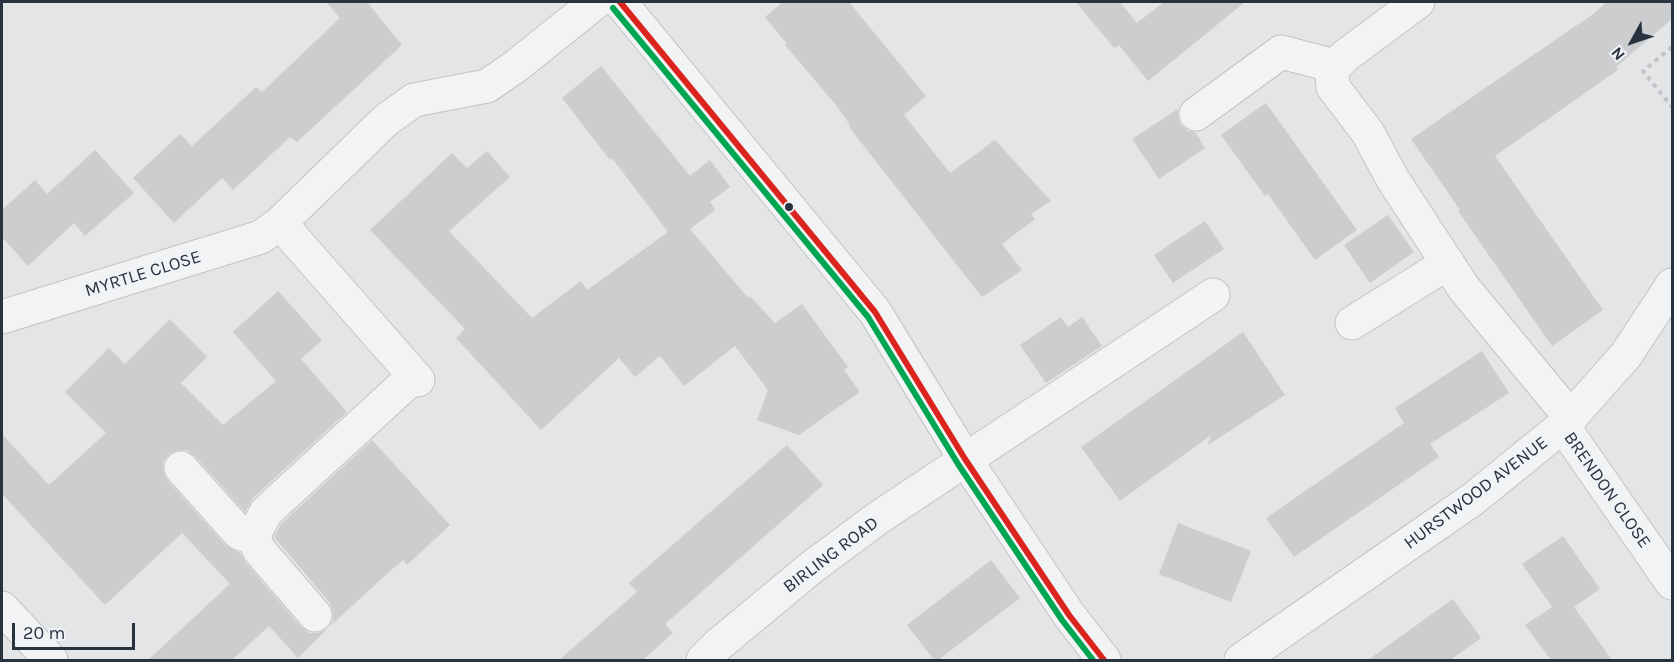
<!DOCTYPE html>
<html>
<head>
<meta charset="utf-8">
<style>
  body { margin:0 }
  #map { position:relative; width:1674px; height:662px; overflow:hidden; background:#e3e5e7; font-family:Karla,sans-serif }
  canvas { display:block }
  .frame { position:absolute; inset:0; border:3px solid #293340; pointer-events:none }
  .north { position:absolute; left:1602px; top:12px; width:60px; height:60px; -webkit-text-stroke:4px #f0f3f7; paint-order:stroke; rotate:230deg; font-size:16px; font-weight:700; line-height:24px; text-align:center; color:#293340 }
  .north::after { content:''; display:block; margin:auto; width:21px; height:27px; background:#293340; clip-path:polygon(50% 0,100% 100%,50% 72%,0 100%) }
  .scale { position:absolute; left:12px; top:623px; width:123px; height:27px; box-sizing:border-box; border:3px solid #293340; border-top:0; padding-left:8px; font-size:18px; line-height:21px; white-space:nowrap; color:#293340; -webkit-text-stroke:4px #f0f3f7; paint-order:stroke }
</style>
</head>
<body>
<div id="map">
<canvas width="1674" height="662"></canvas>
<div class="frame"></div>
<div class="north">N</div>
<div class="scale">20 m</div>
</div>
<script>
const c = document.querySelector('canvas').getContext('2d');
c.lineJoin = 'round';
function fillPath(path, color) { c.fillStyle = color; c.fill(path, 'evenodd'); }
const shape = rows => new Path2D(rows.map(r => 'M' + r).join(''));
function trace(path, color, width, dash) { c.strokeStyle = color; c.lineWidth = width; c.lineCap = dash ? 'butt' : 'round'; c.setLineDash(dash || []); c.stroke(path); }
function write(font, color, halo, rows, align = 'center') {
  c.font = font + ' Karla,sans-serif'; c.lineWidth = 4.5; c.setLineDash([]); c.textBaseline = 'middle'; c.strokeStyle = halo; c.fillStyle = color; for (const [text, x, y, turn = 0] of rows) {
    c.save(); c.translate(x, y); c.rotate((+turn || 0) * Math.PI / 180); c.textAlign = isNaN(turn) ? turn : align; if (halo) c.strokeText(text, 0, 0); c.fillText(text, 0, 0); c.restore();
  }
}
const building = shape([
  [326,2,367,2,402,45,297,142,290,137,233,190,222,178,174,223,133,178,180,134,192,146,256,87,262,92,340,18],
  [783,2,849,2,926,96,904,115,950,173,995,140,1051,201,1031,214,1035,219,1002,244,1022,270,982,297,849,127,850,125,836,105,785,45,787,44,765,17],
  [1076,2,1120,2,1137,23,1164,2,1245,2,1148,81,1119,45,1114,48],
  [1607,2,1672,2,1672,19,1616,67,1618,70,1495,156,1603,310,1552,346,1458,211,1460,210,1411,139,1593,14],
  [601,66,690,176,710,160,730,187,710,202,715,210,690,229,748,298,750,296,775,323,802,304,848,367,844,370,860,392,799,435,757,420,768,390,735,346,684,386,660,356,635,377,619,358,541,430,456,338,465,329,370,230,452,153,467,168,487,151,510,177,449,231,532,318,581,281,587,290,668,232,612,158,610,160,562,98],
  [1266,103,1357,230,1315,260,1268,194,1265,196,1221,135],
  [1178,109,1178,117,1181,125,1188,131,1195,132,1205,148,1159,179,1132,139],
  [95,150,134,193,85,236,74,223,28,266,2,237,2,210,35,180,47,194],
  [1388,215,1414,252,1370,283,1344,245],
  [1205,221,1224,249,1173,283,1154,255],
  [278,291,322,340,301,359,347,412,253,498,245,512,195,456,187,450,178,450,169,454,163,462,163,471,167,480,225,545,240,553,245,562,301,627,309,633,318,633,326,630,298,658,269,626,232,660,148,660,230,584,182,533,105,605,2,494,2,434,49,485,106,433,65,392,109,348,125,364,170,319,207,357,181,383,223,425,276,381,233,332],
  [1061,317,1068,327,1082,317,1102,346,1046,383,1020,345],
  [1243,332,1285,395,1208,445,1211,435,1120,501,1081,447],
  [1482,351,1509,393,1430,444,1439,457,1294,557,1266,518,1404,423,1395,408],
  [372,440,450,525,407,565,403,560,389,572,329,627,333,621,333,612,330,603,274,537,281,524],
  [787,445,823,485,665,624,673,633,643,660,559,660,637,592,629,583],
  [1178,523,1251,551,1231,602,1159,574],
  [1563,536,1600,589,1574,607,1612,660,1551,660,1525,625,1552,607,1522,564],
  [991,560,1020,598,938,660,934,660,907,625],
  [1453,599,1481,638,1450,660,1368,660]
]);
const path = shape([
  [1672,47,1643,71,1672,107]
]);
const minor = shape([
  [620,2,875,312,965,459,1069,615,1104,660],
  [1418,2,1345,56,1335,66,1332,76,1333,87,1368,133,1392,178,1463,287,1571,418],
  [1196,114,1281,52,1335,66],
  [280,223,386,120,414,100,487,86,516,66,596,2],
  [2,317,261,237,280,223,418,380],
  [1352,323,1448,263],
  [1563,426,1672,583],
  [181,468,239,533,254,538],
  [2,608,51,660],
  [315,615,259,550,254,538,257,529,266,512,414,376],
  [703,660,718,645,812,567,878,518,1213,295],
  [1241,660,1473,499,1563,426,1626,355,1672,285]
]);
const bus1 = shape([
  [620,2,875,312,965,459,1069,615,1104,660]
]);
const bus2 = shape([
  [613,8,868,317,958,464,1062,620,1093,660]
]);
const markers = [
  [789,207,5,"#293340"]
];
const streetNames = [
  ["MYRTLE CLOSE",143,274,-17],
  ["BRENDON CLOSE",1607,490,55],
  ["HURSTWOOD AVENUE",1476,493,-37],
  ["BIRLING ROAD",831,555,-37]
];
fillPath(building, '#cbcdcf');
trace(minor, '#c1c3c5', 35);
trace(path, '#c1c3c7', 4, [4.5, 4.5]);
trace(minor, '#f1f3f4', 33);
trace(bus1, '#dc241f', 6);
trace(bus2, '#00a651', 6);
for (const [x, y, r, color] of markers) { const dot = new Path2D(); dot.arc(x, y, r, 0, 2 * Math.PI); c.fillStyle = color; c.fill(dot); trace(dot, '#f0f3f7', 2); }
write('18px', '#293340', '#f0f3f7', streetNames);
</script>
</body>
</html>
